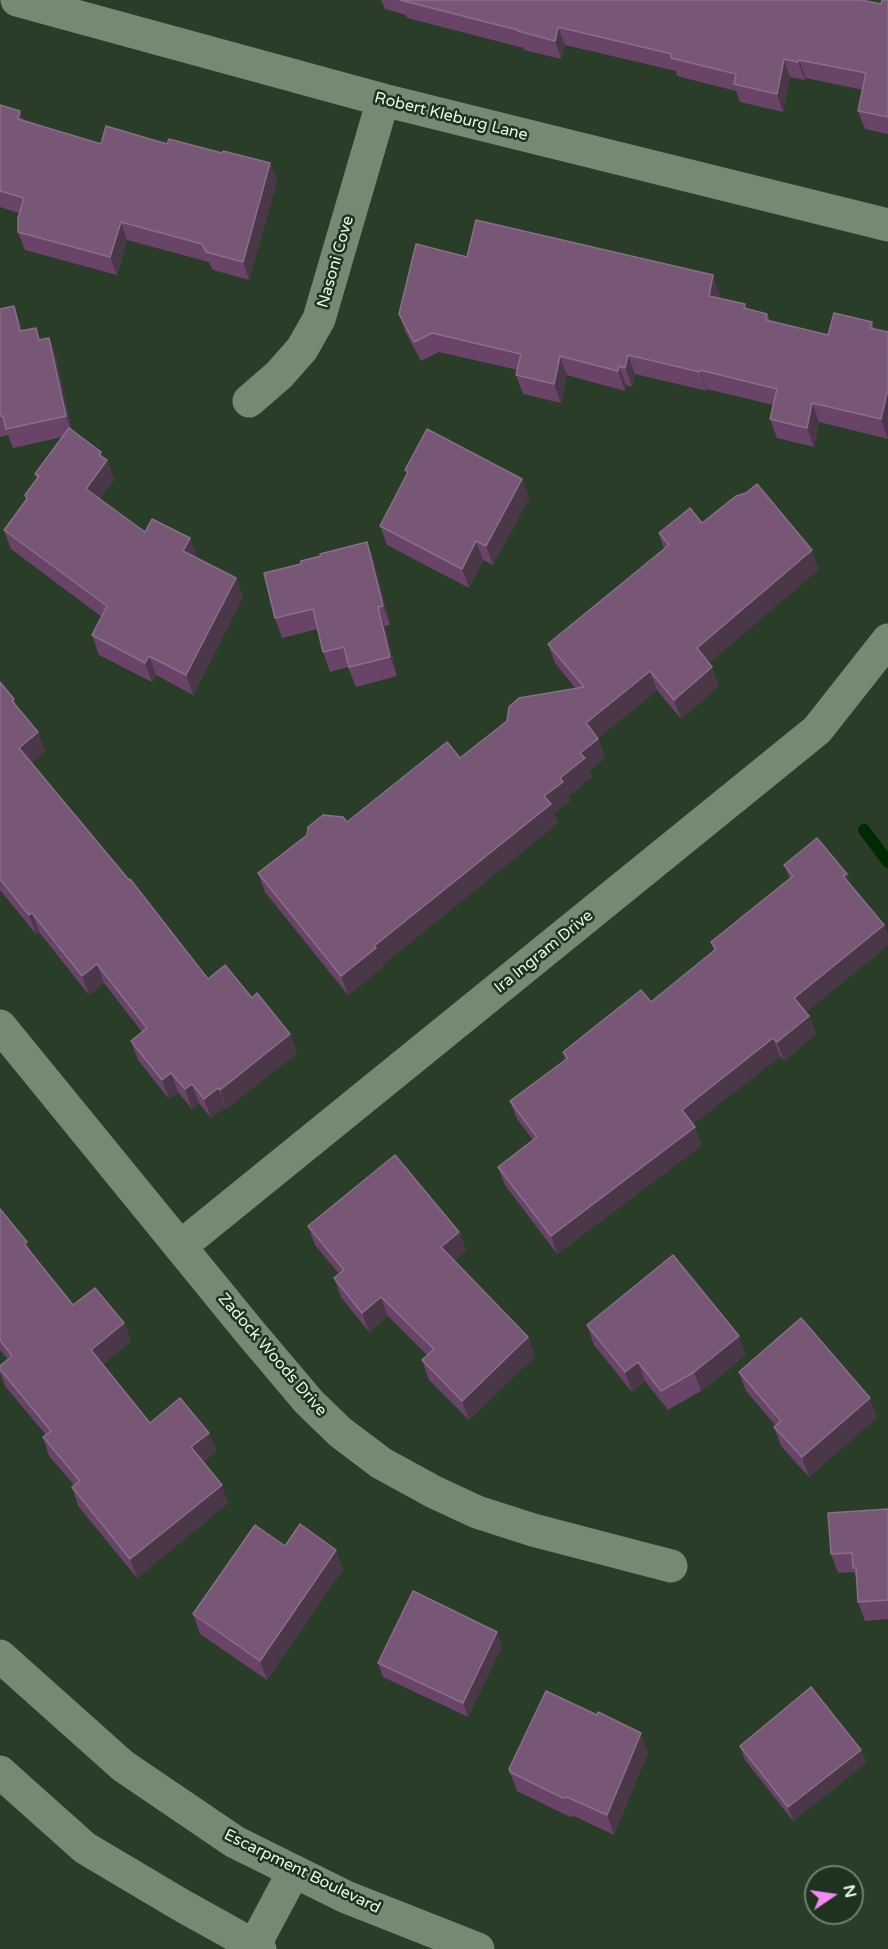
<!DOCTYPE html>
<html>
<head>
<meta charset="utf-8">
<style>
  body { margin:0 }
  #map { position:relative; width:888px; height:1949px; overflow:hidden; background:#293d29; font-family:"Varela Round",sans-serif }
  canvas { display:block }
  .north { position:absolute; left:804px; top:1865px; width:60px; height:60px; box-sizing:border-box; background:#1f321f; border:2px solid #708070; border-radius:50%; rotate:77deg; font-size:16px; font-weight:700; line-height:24px; text-align:center; color:#eaf6e9 }
  .north::after { content:''; display:block; margin:auto; width:21px; height:27px; background:#f389f1; clip-path:polygon(50% 0,100% 100%,50% 72%,0 100%) }
</style>
</head>
<body>
<div id="map">
<canvas width="888" height="1949"></canvas>
<div class="north">N</div>
</div>
<script>
const c = document.querySelector('canvas').getContext('2d');
c.lineJoin = 'round';
const shape = rows => new Path2D(rows.map(r => 'M' + r).join(''));
function trace(path, color, width, dash) { c.strokeStyle = color; c.lineWidth = width; c.lineCap = dash ? 'butt' : 'round'; c.setLineDash(dash || []); c.stroke(path); }
function fillPath(path, color) { c.fillStyle = color; c.fill(path, 'evenodd'); }
function write(font, color, halo, rows, align = 'center') {
  c.font = font + ' "Varela Round",sans-serif'; c.lineWidth = 5; c.setLineDash([]); c.textBaseline = 'middle'; c.strokeStyle = halo; c.fillStyle = color; for (const [text, x, y, turn = 0] of rows) {
    c.save(); c.translate(x, y); c.rotate((+turn || 0) * Math.PI / 180); c.textAlign = isNaN(turn) ? turn : align; if (halo) c.strokeText(text, 0, 0); c.fillText(text, 0, 0); c.restore();
  }
}
const stream = shape([
  [864,830,888,862]
]);
const minor = shape([
  [17,0,383,100,888,225],
  [249,401,279,375,302,349,319,319,383,100],
  [0,1026,249,1331,309,1402,340,1432,381,1463,434,1492,477,1512,533,1530,671,1566],
  [181,1246,817,730,888,640]
]);
const secondary = shape([
  [0,1656,123,1766,235,1842,346,1897,478,1949],
  [0,1772,85,1848,181,1905,260,1949],
  [254,1946,294,1871]
]);
const wall = shape([
  [381,0,862,0,881,4,888,0,888,134,865,129,858,111,863,90,806,78,805,80,790,77,783,112,740,102,736,91,677,76,676,71,565,45,561,59,524,50,524,48,407,18,406,15,385,9],
  [0,105,20,111,24,121,101,144,167,144,222,153,270,163,277,181,249,280,213,270,209,262,127,240,117,275,25,250,18,232,19,213,0,207],
  [467,257,720,294,719,298,745,304,746,309,767,314,770,321,828,335,872,322,874,329,888,332,888,439,819,422,814,447,777,438,770,419,773,405,707,389,707,391,635,374,632,387,626,385,625,391,567,375,561,403,523,394,516,375,518,370,439,352,421,361,406,333,399,314],
  [14,306,22,331,41,340,49,338,56,357,72,431,101,452,103,458,107,460,114,480,99,499,145,532,190,538,196,558,236,578,243,597,193,695,156,675,152,682,99,655,92,635,102,617,11,549,4,530,26,499,37,479,35,474,62,437,13,448,8,435,0,437,0,309],
  [405,470,522,479,529,498,493,565,483,560,469,588,387,545,380,526,407,474],
  [702,523,819,569,709,663,719,686,681,719,657,690,598,738,605,758,589,771,592,777,568,796,570,801,554,813,558,823,382,965,383,967,348,995,265,892,258,873,460,758,576,689,555,663,548,644,664,549,659,533],
  [367,542,374,562,390,625,385,626,397,676,356,687,348,667,330,672,323,652,318,629,282,638,275,618,301,564],
  [0,682,14,699,17,708,38,732,45,751,31,763,208,979,252,998,290,1034,297,1053,226,1109,225,1107,211,1118,199,1103,192,1109,178,1092,169,1099,138,1060,131,1041,142,1032,104,983,89,995,39,932,36,934,0,890],
  [784,865,847,874,850,884,884,925,888,936,888,945,806,1012,809,1016,816,1034,784,1061,780,1056,693,1124,695,1127,702,1145,557,1254,505,1185,498,1167,533,1140,517,1119,510,1101,565,1060,563,1052,651,1002,714,951,711,942,790,879],
  [0,1209,27,1242,31,1253,73,1305,124,1323,131,1341,103,1364,150,1423,209,1433,216,1451,203,1462,228,1503,137,1578,78,1506,72,1487,74,1485,49,1456,43,1437,46,1435,5,1386,0,1372,0,1366,8,1359,0,1350],
  [308,1226,459,1232,466,1251,454,1261,528,1337,535,1356,469,1420,429,1380,422,1360,427,1355,388,1316,369,1332,341,1297,334,1278,339,1274,315,1245],
  [587,1325,746,1355,701,1391,668,1410,645,1381,632,1392,594,1345],
  [739,1372,877,1417,809,1477,781,1446,774,1427,776,1426,746,1391],
  [888,1509,888,1619,865,1621,858,1602,857,1580,854,1572,838,1573,831,1554],
  [285,1546,343,1569,267,1680,200,1634,193,1614],
  [502,1646,468,1717,383,1677,378,1663],
  [740,1746,861,1750,866,1763,793,1821,745,1760],
  [648,1752,614,1835,574,1816,570,1817,517,1791,509,1769]
]);
const shadedWall = shape([
  [558,27,565,45,561,59,555,41],
  [784,59,790,77,783,112,777,94],
  [799,60,806,78,805,80,798,62],
  [20,111,27,129,18,119],
  [270,163,277,181,249,280,243,262],
  [121,222,127,240,117,275,110,257],
  [713,275,720,294,716,315,709,296],
  [14,306,21,325,27,351,20,331],
  [49,338,56,357,73,435,66,416],
  [628,355,635,374,632,387,625,368],
  [560,356,567,375,561,403,554,384],
  [619,366,626,385,625,391,618,371],
  [700,370,707,389,707,391,700,372],
  [888,389,888,439,881,419],
  [812,403,819,422,814,447,807,428],
  [101,452,105,463,107,460,114,480,93,508,86,489,99,455],
  [522,479,529,498,493,565,486,546],
  [190,538,197,557,190,570,183,551],
  [476,541,483,560,469,588,462,569],
  [367,542,374,562,390,625,383,606],
  [812,550,819,569,704,668,697,648],
  [236,578,243,597,193,695,186,675],
  [378,607,385,626,397,676,390,657],
  [149,656,156,675,152,682,145,663],
  [712,667,719,686,681,719,674,700],
  [650,671,657,690,593,742,586,723],
  [38,732,45,751,26,767,19,748],
  [598,739,605,758,589,771,592,777,568,796,570,801,554,813,558,823,382,965,383,967,348,995,341,976,544,796,580,753],
  [847,874,853,892,843,876],
  [32,913,39,932,36,934,29,915],
  [884,925,888,936,888,945,801,1016,794,998],
  [97,964,104,983,89,995,82,976],
  [809,1016,816,1034,784,1061,777,1042],
  [290,1034,297,1053,226,1109,220,1090],
  [773,1038,780,1056,688,1128,682,1110],
  [171,1073,178,1092,169,1099,162,1080],
  [192,1084,199,1103,192,1109,185,1089],
  [218,1088,225,1107,211,1118,204,1099],
  [695,1127,702,1145,557,1254,551,1236],
  [459,1232,466,1251,448,1267,441,1247],
  [27,1242,33,1260,24,1244],
  [381,1297,388,1316,369,1332,362,1313],
  [124,1323,131,1341,98,1369,91,1350],
  [739,1336,746,1355,701,1391,694,1372],
  [528,1337,535,1356,469,1420,462,1401],
  [638,1362,645,1381,632,1392,625,1372],
  [870,1398,877,1417,809,1477,802,1457],
  [209,1433,216,1451,197,1466,191,1447],
  [222,1485,228,1503,137,1578,130,1559],
  [336,1550,343,1569,267,1680,260,1661],
  [497,1632,502,1646,468,1717,463,1703],
  [641,1733,648,1752,614,1835,607,1815],
  [861,1750,866,1763,793,1821,788,1807]
]);
const building = shape([
  [400,0,862,0,881,4,882,0,888,0,888,117,858,111,866,73,799,60,798,62,784,59,777,94,734,84,736,74,671,58,672,54,558,27,555,41,518,31,518,30,400,0],
  [0,105,20,111,18,119,101,144,106,126,167,144,169,139,222,153,223,151,270,163,243,262,206,252,202,244,121,222,110,257,18,232,18,218,24,198,0,191,0,105],
  [476,220,713,275,709,296,745,304,744,308,767,314,766,320,828,335,834,313,872,322,870,328,888,332,888,389,881,419,812,403,807,428,770,419,777,389,700,370,700,372,628,355,625,368,619,366,618,371,560,356,554,384,516,375,521,354,432,333,414,342,399,314,416,244,467,257,476,220],
  [14,306,20,331,36,328,39,340,49,338,66,416,6,429,3,416,0,416,0,309,14,306],
  [69,428,101,452,99,455,107,460,86,489,145,532,152,519,190,538,183,551,236,578,186,675,149,656,145,663,92,635,107,606,4,530,27,499,25,495,39,476,35,474,69,428],
  [427,429,522,479,486,546,476,541,462,569,380,526,408,472,405,470,427,429],
  [757,484,812,550,697,648,712,667,674,700,650,671,586,723,598,739,580,753,585,758,560,778,563,782,544,796,551,804,374,946,376,948,341,976,258,873,307,835,308,827,323,815,343,817,347,822,447,742,460,758,507,721,509,707,519,698,584,687,548,644,669,545,659,533,690,508,702,523,736,496,746,493,757,484],
  [367,542,383,606,378,607,390,657,349,667,344,647,323,652,313,609,275,618,264,573,301,564,301,561,321,556,320,554,367,542],
  [0,682,14,699,12,701,38,732,19,748,129,880,130,879,208,979,225,965,252,998,257,993,290,1034,220,1090,218,1088,204,1099,192,1084,185,1089,171,1073,162,1080,131,1041,147,1028,97,964,82,976,32,913,29,915,0,879,0,682],
  [817,838,847,874,843,876,884,925,794,998,809,1016,777,1042,773,1038,682,1110,695,1127,551,1236,498,1167,537,1137,510,1101,568,1058,563,1052,641,990,651,1002,716,949,711,942,793,876,784,865,817,838],
  [395,1155,459,1232,441,1247,528,1337,462,1401,422,1360,434,1349,381,1297,362,1313,334,1278,344,1270,308,1226,395,1155],
  [0,1209,27,1242,24,1244,73,1305,95,1288,124,1323,91,1350,150,1423,180,1398,209,1433,191,1447,222,1485,130,1559,72,1487,80,1481,43,1437,51,1431,0,1369,0,1366,12,1356,0,1340,0,1209],
  [673,1255,739,1336,694,1372,661,1391,638,1362,625,1372,587,1325,673,1255],
  [801,1318,870,1398,802,1457,774,1427,781,1421,739,1372,801,1318],
  [888,1509,888,1600,858,1602,856,1568,853,1568,852,1553,831,1554,828,1513,888,1509],
  [300,1524,336,1550,260,1661,193,1614,255,1525,285,1546,300,1524],
  [413,1591,497,1632,463,1703,378,1663,413,1591],
  [811,1687,861,1750,788,1807,740,1746,811,1687],
  [546,1691,597,1715,598,1712,641,1733,607,1815,567,1797,563,1798,510,1772,510,1770,509,1769,546,1691]
]);
const streetNames = [
  ["Robert Kleburg Lane",451,117,14],
  ["Nasoni Cove",336,262,-74],
  ["Ira Ingram Drive",544,952,-39],
  ["Zadock Woods Drive",272,1355,49],
  ["Escarpment Boulevard",302,1872,26]
];
trace(stream, '#002b00', 12);
trace(minor, '#748a73', 33);
trace(secondary, '#748a73', 33);
fillPath(wall, '#6a4369');
fillPath(shadedWall, '#4a3849');
fillPath(building, '#775676');
trace(building, '#896f88', 1.5);
write('16px', '#eaf6e9', '#1f321f', streetNames);
</script>
</body>
</html>
